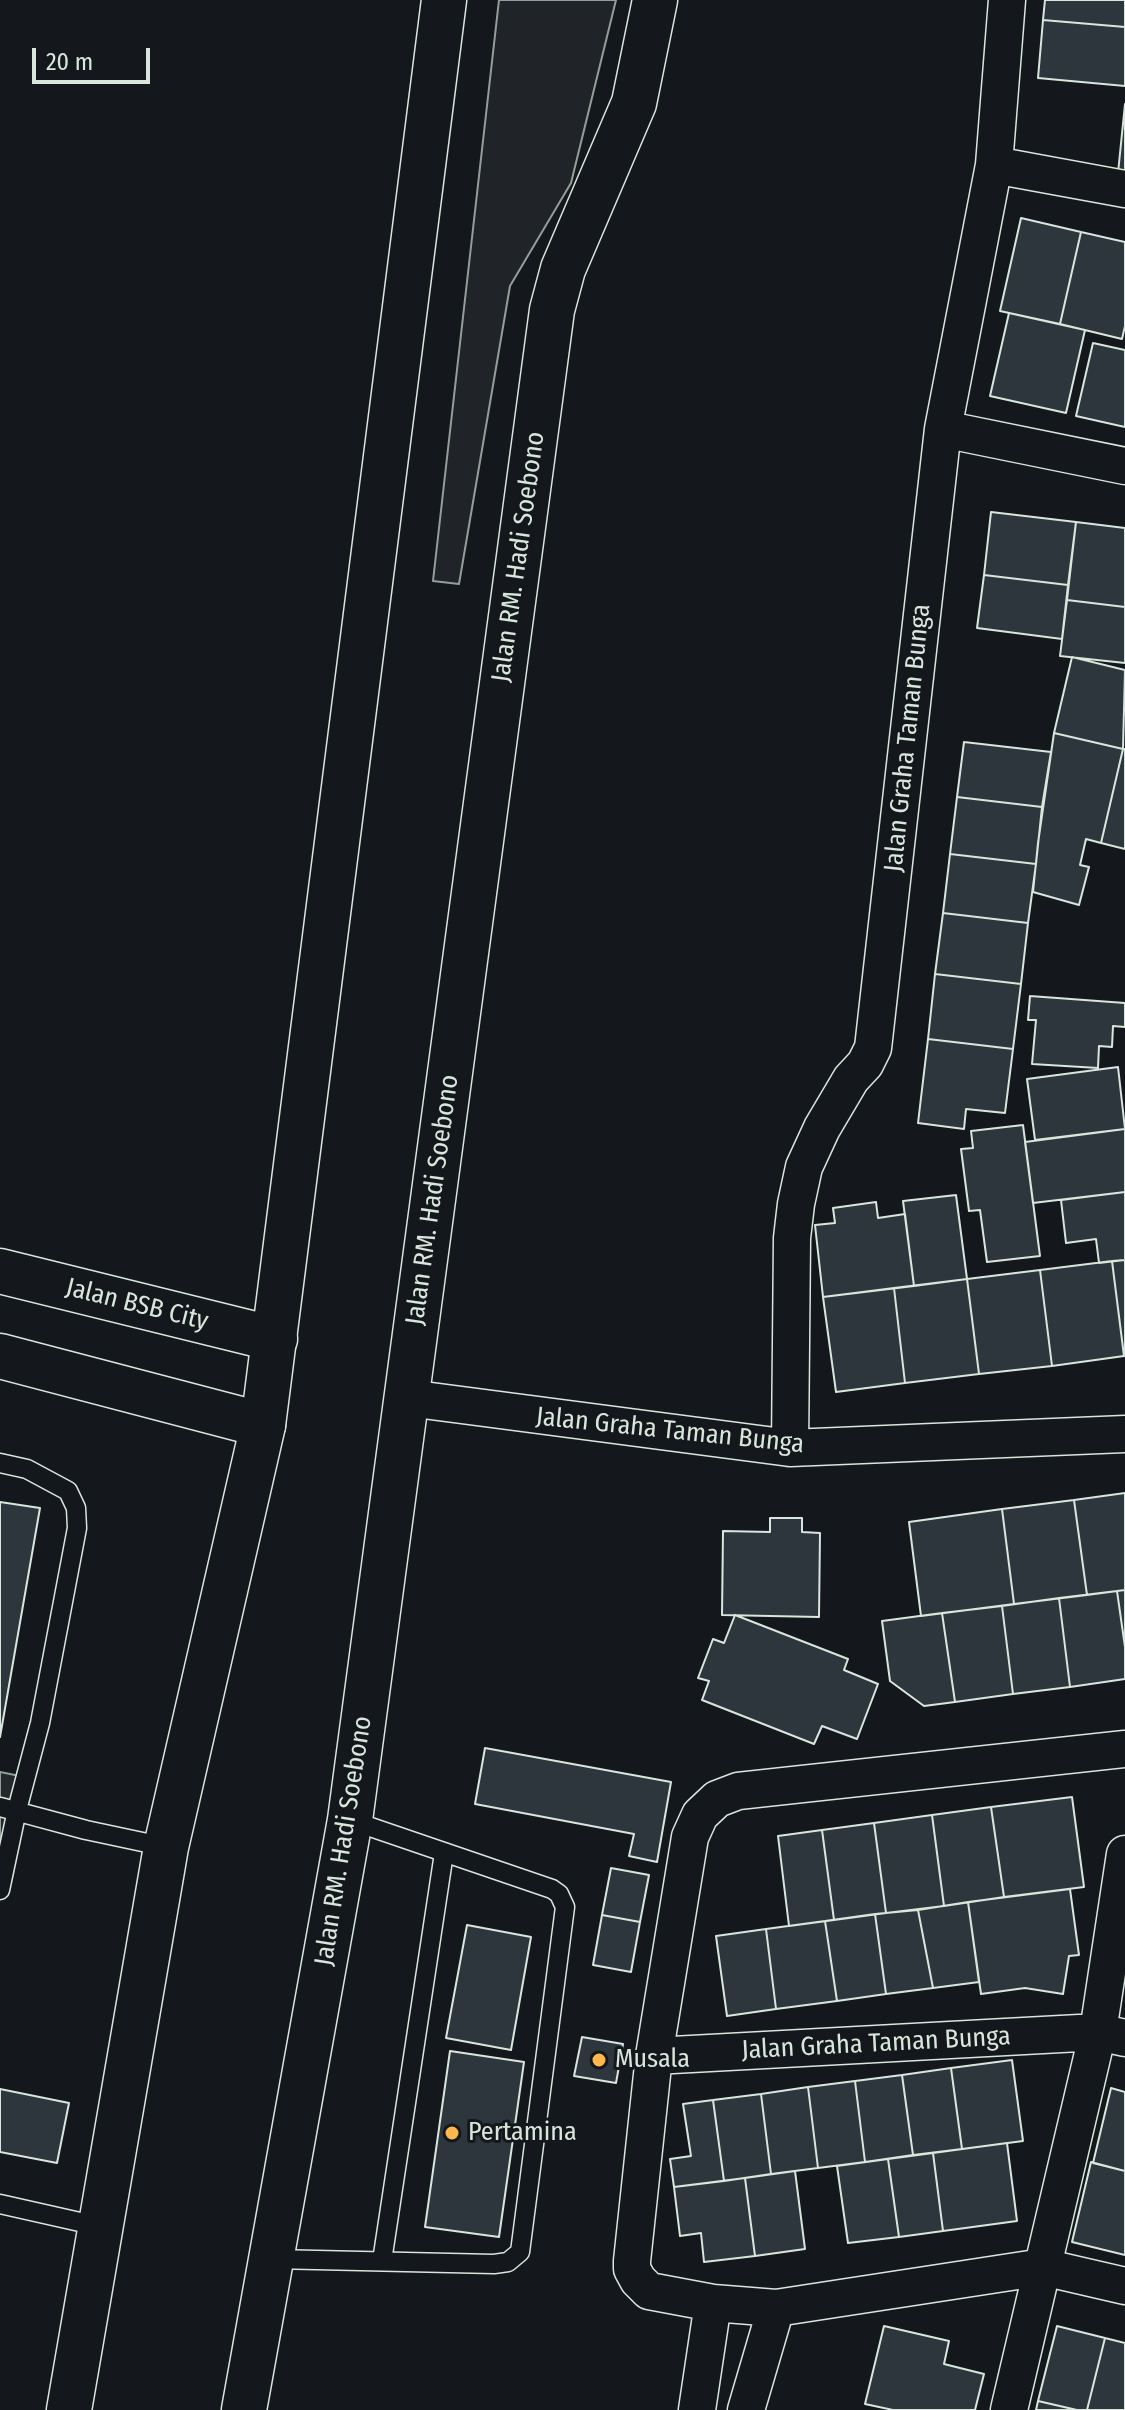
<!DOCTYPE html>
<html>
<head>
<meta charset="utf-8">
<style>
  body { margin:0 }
  #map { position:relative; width:1125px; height:2410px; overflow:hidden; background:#14181c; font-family:"Fira Sans Condensed",sans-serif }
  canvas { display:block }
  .scale { position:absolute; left:32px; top:48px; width:118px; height:36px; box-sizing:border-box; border:4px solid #d8e6dc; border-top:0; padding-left:10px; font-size:24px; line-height:28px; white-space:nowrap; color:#d8e6dc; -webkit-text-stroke:6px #14181c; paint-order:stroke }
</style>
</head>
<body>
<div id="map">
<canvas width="1125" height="2410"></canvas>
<div class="scale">20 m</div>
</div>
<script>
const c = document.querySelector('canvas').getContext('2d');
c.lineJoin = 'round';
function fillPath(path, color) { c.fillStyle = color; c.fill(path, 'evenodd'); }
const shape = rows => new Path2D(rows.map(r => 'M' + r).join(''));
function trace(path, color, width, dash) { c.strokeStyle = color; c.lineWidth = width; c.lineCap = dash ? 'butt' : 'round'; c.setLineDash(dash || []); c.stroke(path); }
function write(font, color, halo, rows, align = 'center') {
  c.font = font + ' "Fira Sans Condensed",sans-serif'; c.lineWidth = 6; c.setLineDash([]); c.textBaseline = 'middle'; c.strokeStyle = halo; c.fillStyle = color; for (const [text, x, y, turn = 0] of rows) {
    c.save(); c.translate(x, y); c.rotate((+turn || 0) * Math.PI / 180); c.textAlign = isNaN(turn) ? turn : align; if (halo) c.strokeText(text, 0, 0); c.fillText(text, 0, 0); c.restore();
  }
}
const green = shape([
  [499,0,616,0,571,183,510,286,459,584,433,581,499,0]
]);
const parking = shape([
  [0,1772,20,1776,0,1877,0,1772]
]);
const building = shape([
  [1045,0,1125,0,1125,27,1043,20,1045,0],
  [1043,20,1125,27,1125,86,1038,78,1043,20],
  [1125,104,1125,174,1118,173,1125,104],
  [1021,218,1081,232,1060,324,1000,311,1021,218],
  [1081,232,1125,242,1125,326,1122,339,1060,324,1081,232],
  [1009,313,1085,330,1066,413,990,396,1009,313],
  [1093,343,1125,350,1125,427,1076,416,1093,343],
  [991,512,1076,522,1068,585,984,575,991,512],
  [1076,522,1125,528,1125,607,1067,600,1076,522],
  [984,575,1068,585,1062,639,977,628,984,575],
  [1067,600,1125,607,1125,663,1060,656,1067,600],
  [1072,657,1125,670,1123,749,1054,733,1072,657],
  [1054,733,1123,749,1101,843,1086,839,1080,865,1089,867,1079,905,1033,892,1038,843,1054,733],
  [964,742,1051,752,1042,807,957,797,964,742],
  [1123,749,1125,749,1125,849,1101,843,1123,749],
  [957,797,1042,807,1036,864,950,854,957,797],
  [950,854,1036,864,1028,923,943,913,950,854],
  [943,913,1028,923,1021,984,935,974,943,913],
  [935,974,1021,984,1013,1049,928,1039,935,974],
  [1030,996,1125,1003,1125,1027,1113,1026,1112,1047,1099,1046,1098,1068,1032,1064,1036,1020,1028,1020,1030,996],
  [928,1039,1013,1049,1005,1113,966,1109,964,1129,918,1123,928,1039],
  [1118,1067,1125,1129,1035,1140,1027,1079,1118,1067],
  [1023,1125,1040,1256,987,1262,980,1210,969,1211,961,1149,973,1148,971,1131,1023,1125],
  [1125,1129,1125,1192,1033,1203,1025,1142,1125,1129],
  [1125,1192,1125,1260,1099,1263,1096,1239,1066,1243,1061,1200,1125,1192],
  [956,1195,967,1279,914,1286,903,1201,956,1195],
  [876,1202,878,1218,905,1214,914,1286,823,1297,815,1225,835,1223,833,1208,876,1202],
  [1125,1260,1125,1356,1124,1356,1112,1261,1125,1260],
  [1112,1261,1124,1356,1052,1366,1040,1270,1112,1261],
  [1040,1270,1052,1366,979,1374,967,1279,1040,1270],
  [967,1279,979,1374,905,1383,894,1288,967,1279],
  [894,1288,905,1383,836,1392,823,1297,894,1288],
  [1125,1493,1125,1590,1087,1595,1074,1500,1125,1493],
  [1074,1500,1087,1595,1014,1604,1002,1509,1074,1500],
  [0,1502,40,1508,0,1737,0,1502],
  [1002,1509,1014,1604,921,1616,909,1522,1002,1509],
  [770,1518,802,1518,802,1532,820,1533,819,1617,722,1615,723,1531,770,1532,770,1518],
  [1125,1590,1125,1647,1117,1591,1125,1590],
  [1117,1591,1125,1647,1125,1679,1070,1687,1059,1598,1117,1591],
  [1059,1598,1070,1687,1013,1694,1002,1606,1059,1598],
  [1002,1606,1013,1694,955,1702,942,1613,1002,1606],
  [942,1613,955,1702,924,1706,890,1681,882,1621,942,1613],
  [735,1615,848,1659,844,1670,878,1684,857,1739,822,1726,814,1744,702,1700,709,1681,698,1678,713,1639,724,1643,735,1615],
  [485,1748,671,1782,657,1862,629,1856,634,1834,475,1804,485,1748],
  [1072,1797,1084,1887,1004,1897,991,1807,1072,1797],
  [991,1807,1004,1897,944,1906,932,1815,991,1807],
  [932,1815,944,1906,886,1913,874,1823,932,1815],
  [874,1823,886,1913,834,1920,822,1830,874,1823],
  [822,1830,834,1920,789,1926,778,1836,822,1830],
  [611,1868,649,1875,640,1922,602,1915,611,1868],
  [1070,1889,1079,1955,1069,1956,1063,1994,1025,1988,981,1994,968,1902,1070,1889],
  [968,1902,979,1982,933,1988,918,1910,968,1902],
  [918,1910,933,1988,886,1994,875,1914,918,1910],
  [875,1914,886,1994,837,2001,825,1921,875,1914],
  [602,1915,640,1922,631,1972,593,1965,602,1915],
  [825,1921,837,2001,776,2009,766,1929,825,1921],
  [467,1925,531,1937,511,2050,446,2038,467,1925],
  [766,1929,776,2009,727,2016,716,1936,766,1929],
  [582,2037,623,2044,616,2083,574,2076,582,2037],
  [450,2051,524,2062,499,2237,425,2227,450,2051],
  [1012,2060,1023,2141,962,2149,951,2068,1012,2060],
  [951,2068,962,2149,913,2155,902,2075,951,2068],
  [902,2075,913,2155,865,2162,855,2081,902,2075],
  [855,2081,865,2162,818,2168,808,2087,855,2081],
  [808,2087,818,2168,771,2174,761,2094,808,2087],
  [1111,2088,1125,2092,1125,2171,1093,2163,1111,2088],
  [0,2089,69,2103,57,2163,0,2152,0,2089],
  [761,2094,771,2174,724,2181,713,2100,761,2094],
  [713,2100,724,2181,674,2187,670,2159,691,2156,683,2104,713,2100],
  [1007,2143,1017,2221,943,2231,933,2153,1007,2143],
  [933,2153,943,2231,899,2237,888,2159,933,2153],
  [888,2159,899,2237,848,2243,837,2166,888,2159],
  [1091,2162,1125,2171,1125,2255,1072,2242,1091,2162],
  [795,2171,805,2249,755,2256,745,2178,795,2171],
  [745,2178,755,2256,704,2262,701,2233,680,2236,674,2187,745,2178],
  [884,2326,949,2341,944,2364,984,2374,975,2410,893,2410,865,2404,884,2326],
  [1057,2326,1105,2338,1087,2410,1077,2410,1038,2401,1057,2326],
  [1105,2338,1125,2343,1125,2410,1087,2410,1105,2338],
  [1038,2401,1077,2410,1036,2410,1038,2401]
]);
const lane = shape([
  [0,1463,27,1469,68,1491,76,1508,77,1528,40,1723,17,1810,0,1890],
  [0,1807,86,1830,166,1847],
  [0,2204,102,2227],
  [272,2259,494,2264,508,2262,520,2252,565,1907,559,1894,552,1889,350,1820],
  [382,2261,444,1853]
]);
const street = shape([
  [994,165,1125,189],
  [943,429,1125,466],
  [408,1398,790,1448,1125,1434],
  [790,1448,792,1238,796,1204,804,1167,822,1128,851,1079,865,1064,873,1048,943,429,994,165,1007,0],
  [1125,1749,738,1791,717,1799,700,1815,690,1837,654,2056,632,2261,632,2269,638,2280,649,2291,713,2303,776,2308,1043,2267,1125,2286],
  [654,2056,1098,2032,1125,2038],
  [697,2410,713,2303],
  [746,2410,776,2308],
  [1009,2410,1098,2032,1125,1854]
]);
const secondary = shape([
  [0,1271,275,1339],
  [0,1356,263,1425]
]);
const primary = shape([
  [69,2410,166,1847,263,1425,444,0],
  [244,2410,350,1820,552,310,563,269,634,103,655,0]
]);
const markers = [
  [599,2060,8,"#ffb74d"],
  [452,2133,8,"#ffb74d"]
];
const streetNames = [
  ["Jalan RM. Hadi Soebono",519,557,-82],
  ["Jalan Graha Taman Bunga",908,738,-84],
  ["Jalan RM. Hadi Soebono",433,1200,-82],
  ["Jalan BSB City",137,1305,14],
  ["Jalan Graha Taman Bunga",670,1431,6],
  ["Jalan RM. Hadi Soebono",344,1841,-81],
  ["Jalan Graha Taman Bunga",876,2044,-3]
];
const poiNames = [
  ["Musala",615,2060],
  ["Pertamina",468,2133]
];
fillPath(green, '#202428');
trace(green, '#939e99', 2);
fillPath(parking, '#24282b');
trace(parking, '#939e99', 2);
fillPath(building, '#2c363c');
trace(building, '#d8e6dc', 2);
trace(lane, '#d8e6dc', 21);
trace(street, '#d8e6dc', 39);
trace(secondary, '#d8e6dc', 47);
trace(primary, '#d8e6dc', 47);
trace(lane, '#14181c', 18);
trace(street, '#14181c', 36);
trace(secondary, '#14181c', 44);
trace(primary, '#14181c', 44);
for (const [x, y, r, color] of markers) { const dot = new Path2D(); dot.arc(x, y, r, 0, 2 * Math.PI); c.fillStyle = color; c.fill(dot); trace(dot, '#14181c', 3); }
write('26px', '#d8e6dc', '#14181c', streetNames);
write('26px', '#d8e6dc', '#14181c', poiNames, 'left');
</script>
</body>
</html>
